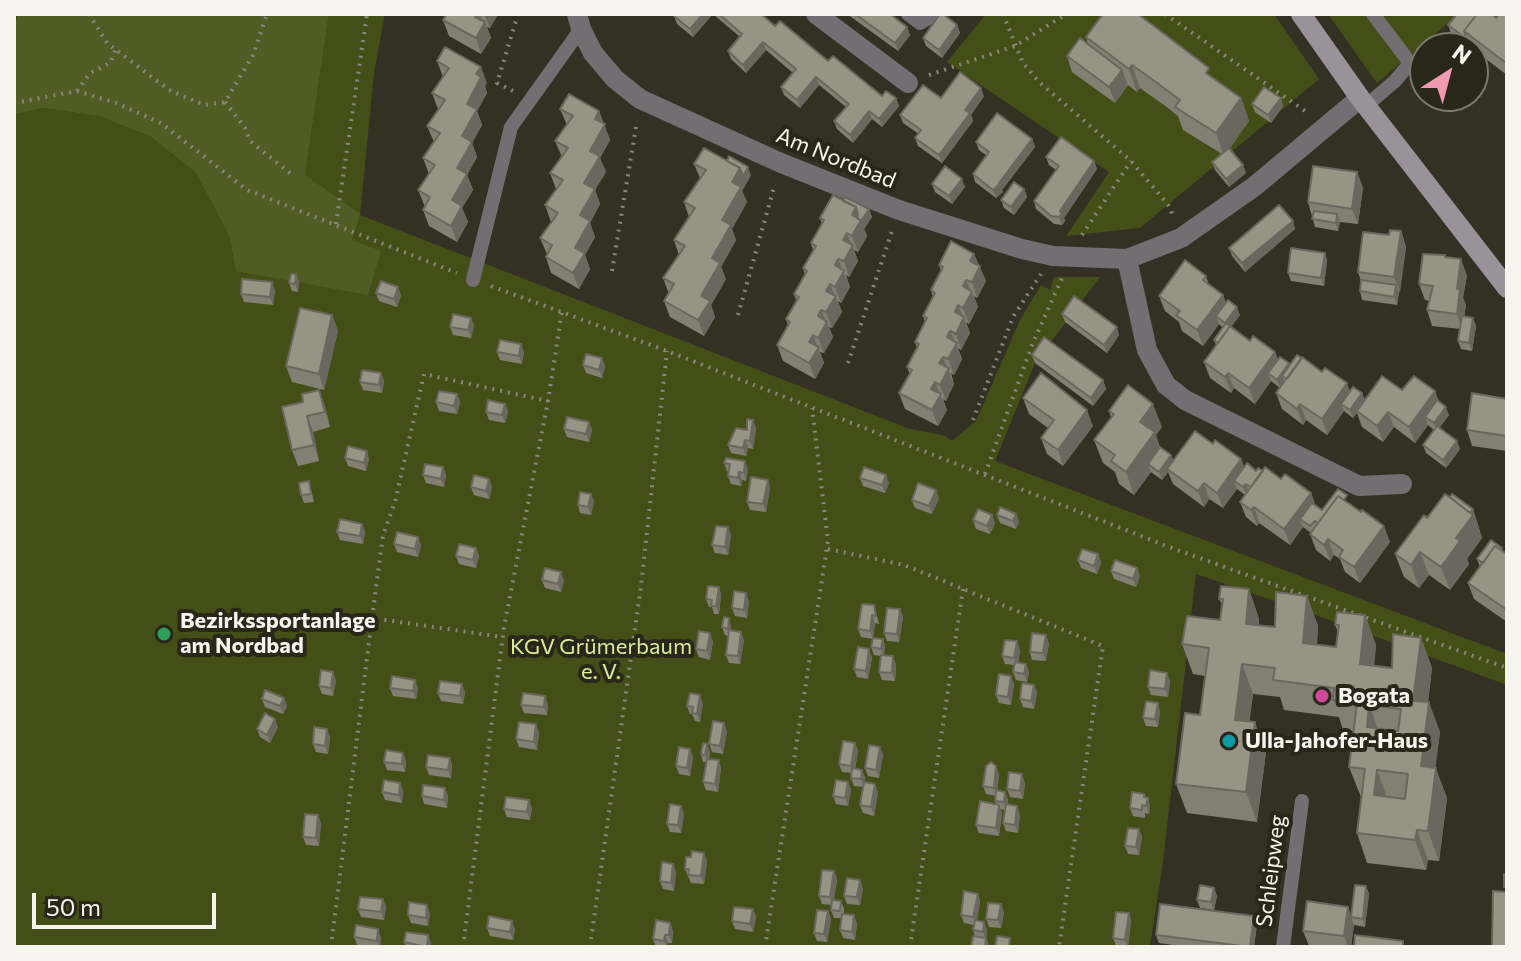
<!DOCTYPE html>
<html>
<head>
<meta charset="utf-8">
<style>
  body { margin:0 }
  #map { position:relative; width:1521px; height:961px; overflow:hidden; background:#333024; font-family:Commissioner,sans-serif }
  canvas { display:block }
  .frame { position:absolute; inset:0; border:16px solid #f6f5ed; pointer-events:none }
  .north { position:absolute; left:1409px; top:32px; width:80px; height:80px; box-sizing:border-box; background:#29261a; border:2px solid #7b796e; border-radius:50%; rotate:36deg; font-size:22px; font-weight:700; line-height:32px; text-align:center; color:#f6f5ed }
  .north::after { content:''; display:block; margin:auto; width:28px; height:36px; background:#f19ab3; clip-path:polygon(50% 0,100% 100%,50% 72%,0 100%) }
  .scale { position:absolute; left:32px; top:893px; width:184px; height:36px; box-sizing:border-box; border:4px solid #f6f5ed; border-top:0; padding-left:10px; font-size:24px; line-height:28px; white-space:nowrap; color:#f6f5ed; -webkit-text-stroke:6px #29261a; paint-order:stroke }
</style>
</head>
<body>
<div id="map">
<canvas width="1521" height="961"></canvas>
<div class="frame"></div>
<div class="north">N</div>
<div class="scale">50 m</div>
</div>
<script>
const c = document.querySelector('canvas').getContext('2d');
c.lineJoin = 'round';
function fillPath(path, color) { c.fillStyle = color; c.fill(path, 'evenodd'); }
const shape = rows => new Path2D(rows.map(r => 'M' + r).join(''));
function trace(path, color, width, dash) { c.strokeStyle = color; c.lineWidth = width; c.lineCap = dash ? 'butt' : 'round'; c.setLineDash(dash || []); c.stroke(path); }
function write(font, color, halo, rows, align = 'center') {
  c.font = font + ' Commissioner,sans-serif'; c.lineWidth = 8; c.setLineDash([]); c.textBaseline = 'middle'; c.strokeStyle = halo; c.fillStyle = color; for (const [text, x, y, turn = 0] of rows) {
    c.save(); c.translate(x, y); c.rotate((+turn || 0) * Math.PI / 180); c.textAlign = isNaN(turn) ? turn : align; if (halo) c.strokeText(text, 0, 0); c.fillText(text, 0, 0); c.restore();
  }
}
const green = shape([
  [329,14,385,14,374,73,360,215,910,429,943,435,952,441,976,421,1019,322,1041,285,1050,290,1054,277,1100,277,1035,363,995,461,1507,654,1507,685,1344,625,1196,574,1163,862,1150,947,14,947,14,115,43,108,99,116,151,137,196,173,229,236,236,271,305,174],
  [986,14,1274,14,1319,79,1140,228,1066,236,1109,172,947,62],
  [1328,14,1459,14,1377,83]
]);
const forest = shape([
  [17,14,329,14,305,175,360,214,352,240,381,251,368,295,236,271,229,236,196,173,151,137,99,116,43,108,14,115,14,31]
]);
const path = shape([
  [89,14,107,43,169,90,204,105,225,102,253,55,267,14],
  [1003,14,1023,63,1039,82,1131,161,1170,207,1173,217],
  [1165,14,1308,113],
  [929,75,1015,46,1066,14],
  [77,91,90,73,110,63,116,49],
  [513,91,497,83,518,14],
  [225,102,245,128,250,141,291,174],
  [14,103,77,91,116,103,161,123,247,190,457,273],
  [336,224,367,14],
  [1082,235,1131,161],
  [612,271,637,121],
  [491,286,667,351,1177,550,1507,668],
  [738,315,775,184],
  [848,363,892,231],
  [973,420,1013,317,1041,274],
  [985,474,1032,345,1063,276],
  [828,549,904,565,1103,646,1059,947],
  [372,618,383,535,395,502,424,374,548,401],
  [331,947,372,618,502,637],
  [463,947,504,627,548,401,562,311],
  [590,947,641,586,667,351],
  [765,947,828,541,812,408],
  [910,947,963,589]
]);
const lane = shape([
  [908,14,920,23,935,14],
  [1367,105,1395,81,1410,63,1373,14],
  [473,280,511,127,581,29],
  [1283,947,1302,801]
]);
const street = shape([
  [577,14,581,29,593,53,615,79,640,99,781,163,899,210,1022,249,1053,256,1127,259,1181,238,1255,186,1360,98],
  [816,14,908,83],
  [1127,259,1147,350,1166,385,1185,400,1359,486,1402,484]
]);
const secondary = shape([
  [1301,14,1360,98,1507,288]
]);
const wall = shape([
  [447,14,498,14,490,28,487,27,491,38,481,54,449,36,443,20],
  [676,14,761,14,775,26,882,96,896,98,899,106,882,127,872,119,853,143,837,129,834,121,846,107,819,85,800,108,784,95,781,87,793,73,766,50,746,73,731,59,728,51,740,37,713,14,693,37,677,24,674,16],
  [847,14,890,14,907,27,910,35,898,51],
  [1507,14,1507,75,1470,47,1469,45,1469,46,1451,33,1448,25,1496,18],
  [957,25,960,33,942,58,926,46,923,38],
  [1086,37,1213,78,1241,98,1249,121,1230,148,1243,165,1246,173,1229,187,1215,170,1212,162,1222,154,1183,130,1178,116,1164,105,1140,88,1137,92,1128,85,1115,103,1072,72,1067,56,1088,44],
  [437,61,487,83,485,86,487,93,477,111,482,125,472,143,477,157,467,175,473,190,462,208,468,222,457,242,429,226,423,210,425,207,418,190,429,174,423,158,434,142,427,126,438,109,432,93,443,77],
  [984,96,971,115,973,121,942,163,918,146,915,138,919,134,903,123,900,115,941,98],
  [1281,98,1283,106,1271,123,1255,112,1252,104],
  [560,109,599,111,610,140,600,158,606,172,595,190,600,204,590,223,595,237,585,255,590,269,579,289,551,273,546,257,547,254,540,238,551,222,545,205,556,189,550,173,562,157,555,141,567,125],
  [1032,139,1035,147,1002,190,1003,192,996,198,975,182,973,174,986,155,979,150,976,142],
  [1046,157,1094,161,1097,169,1064,218,1065,221,1062,225,1054,224,1036,209,1034,201,1056,170,1049,165],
  [694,164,751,175,742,191,747,202,732,229,736,240,721,267,726,279,711,305,715,317,704,336,670,317,664,301,669,294,663,278,679,255,674,240,689,217,684,202,700,178],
  [1357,172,1363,188,1358,224,1340,222,1338,231,1315,227,1308,202],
  [932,184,965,187,952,204,935,192],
  [1024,189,1027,197,1014,215,1004,208,1001,200],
  [843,201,869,209,872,217,864,229,867,236,858,252,854,250,858,261,849,277,846,275,850,287,841,303,838,301,842,312,832,328,829,327,833,337,824,353,820,352,824,363,815,379,783,361,777,345,788,325,786,319,796,300,794,294,805,275,803,268,813,250,811,243,822,224,820,218],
  [1293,221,1295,229,1245,272,1232,256,1229,248],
  [1401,231,1406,247,1397,305,1362,300,1360,291,1361,281,1358,272,1389,235],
  [1325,253,1327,261,1324,286,1291,281,1288,273],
  [974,254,986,281,977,298,974,296,978,307,969,324,966,322,970,333,961,350,958,348,962,359,954,375,951,373,954,384,946,401,943,399,947,410,938,426,905,409,899,393,910,374,907,367,917,348,915,342,925,322,923,316,933,297,931,290,941,271,939,265],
  [1445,255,1446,257,1467,275,1463,298,1466,305,1464,317,1473,318,1476,326,1472,351,1461,349,1458,341,1460,329,1432,326,1427,310,1429,301,1425,300,1419,284],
  [1206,276,1209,285,1223,295,1226,303,1240,315,1231,327,1250,341,1275,352,1278,360,1350,391,1362,393,1365,400,1402,390,1435,391,1439,402,1449,415,1439,428,1457,441,1460,449,1446,468,1426,453,1423,445,1434,430,1428,425,1415,443,1394,427,1383,442,1362,427,1357,413,1353,418,1344,411,1327,435,1306,420,1303,425,1282,409,1276,393,1280,388,1271,381,1255,404,1234,388,1231,393,1210,378,1204,362,1216,345,1214,340,1223,328,1219,324,1203,346,1182,331,1179,322,1165,311,1159,296],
  [299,282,298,292,292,291,289,283],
  [275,290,273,305,244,302,241,294],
  [376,293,401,295,397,307,379,301],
  [1062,314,1119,335,1107,353,1065,322],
  [332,315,338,331,324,390,292,382,286,366],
  [471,318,474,326,471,338,453,335,450,327],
  [497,352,524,352,522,364,500,360],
  [1032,355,1103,380,1106,389,1093,406,1035,363],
  [583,365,605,366,602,378,586,373],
  [381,373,384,381,382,393,363,390,360,382],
  [457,394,460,402,457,414,439,411,436,402],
  [1023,398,1093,426,1063,466,1047,454,1041,438,1048,428,1029,414],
  [1507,399,1507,451,1472,446,1467,430],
  [505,404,508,412,505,423,489,420,486,412],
  [325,406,330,427,313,432,319,461,298,466,292,450,282,407],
  [1109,411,1162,427,1156,435,1160,448,1171,455,1173,460,1213,444,1241,459,1244,467,1256,471,1263,471,1311,493,1315,504,1322,510,1350,503,1390,542,1360,583,1345,572,1340,559,1334,555,1330,561,1316,550,1310,534,1311,533,1303,527,1290,545,1259,523,1257,526,1246,517,1240,502,1245,495,1237,489,1223,508,1209,499,1204,507,1173,484,1168,472,1162,480,1151,472,1134,495,1119,484,1115,472,1103,463,1094,440,1111,417],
  [589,422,592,430,589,442,567,437,564,429],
  [756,428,753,449,748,448,746,456,731,453,728,445,747,430],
  [345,458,369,459,366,471,348,466],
  [724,463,748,469,746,481,742,480,741,486,731,484,728,476,729,472,727,471],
  [443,467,446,475,444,487,426,483,423,475],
  [860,478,889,483,885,493,863,486],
  [489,479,492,487,489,499,474,495,471,487],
  [768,480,770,488,766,512,750,510,747,502],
  [309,481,314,502,304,503,301,495],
  [591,494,594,502,591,515,580,513,578,505],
  [1450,497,1473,509,1482,538,1467,559,1469,564,1450,590,1429,575,1419,588,1404,577,1395,554,1427,518],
  [939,498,932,514,915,508,912,500],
  [1016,514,1019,522,1016,529,1000,523,997,515],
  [992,515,995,523,990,534,976,529,973,520],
  [362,524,365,532,363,544,340,540,337,532],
  [731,535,728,555,715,553,712,545],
  [394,544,421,545,418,557,397,552],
  [476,548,479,556,476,568,459,564,456,556],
  [1502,548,1503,552,1507,554,1507,622,1474,599,1468,583,1480,567,1477,559],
  [1098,554,1101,562,1097,574,1081,568,1078,560],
  [1137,568,1140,576,1136,587,1114,579,1111,571],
  [542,580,564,580,561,592,545,588],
  [719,587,721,595,719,614,714,614,712,607,709,607,706,599],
  [1249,589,1259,619,1259,626,1275,627,1307,596,1318,626,1317,645,1336,647,1338,632,1335,625,1365,615,1376,645,1374,666,1392,668,1421,638,1432,668,1428,702,1440,732,1435,768,1447,798,1439,861,1428,860,1426,870,1367,863,1357,833,1361,797,1349,767,1354,731,1343,730,1339,717,1284,710,1280,697,1253,694,1249,721,1266,752,1257,822,1187,813,1176,784,1200,715,1205,676,1193,674,1182,644,1220,620,1222,605,1219,599],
  [749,601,747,618,735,616,732,608],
  [874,605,879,624,875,623,873,638,883,639,885,647,884,655,896,664,895,681,882,680,879,672,881,656,874,655,871,647,873,639,861,637,858,629],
  [900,609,903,617,899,642,887,641,884,633],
  [731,626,731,631,744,640,740,664,729,663,726,655,728,636,725,635,722,627],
  [713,641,710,660,699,657,696,649],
  [1049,643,1046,661,1032,660,1030,652],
  [1020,650,1018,663,1026,664,1029,672,1027,682,1016,680,1013,672,1014,665,1005,664,1002,656],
  [872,657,868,679,857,677,854,669],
  [1167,673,1170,681,1168,697,1151,695,1148,687],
  [336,680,333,696,322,694,319,686],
  [1014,684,1011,705,999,703,996,695],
  [1034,685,1037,693,1034,709,1023,707,1020,699],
  [390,688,418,688,416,699,393,696],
  [465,692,463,704,441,701,438,693],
  [284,698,287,706,283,714,265,707,262,699],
  [703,703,700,722,695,721,692,714,690,714,687,706],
  [548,704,547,715,524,713,521,705],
  [1160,711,1158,727,1146,726,1143,718],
  [278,727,270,743,260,737,257,729],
  [327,729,330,737,328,754,316,752,313,744],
  [727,731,723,754,712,752,709,744],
  [539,732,537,750,519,747,516,739],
  [855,743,858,751,855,769,862,770,865,778,864,782,875,784,878,792,874,816,863,813,860,805,863,787,854,786,851,778,852,773,842,772,839,764],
  [880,747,883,755,879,778,868,776,865,768],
  [710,752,709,759,719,760,721,768,718,792,706,790,703,782,706,762,703,762,701,754],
  [403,753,406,761,405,772,387,770,384,762],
  [693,757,690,776,679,774,676,766],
  [450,758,452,766,451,778,429,775,426,767],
  [999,774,997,790,1005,792,1008,800,1008,805,1020,814,1018,833,1006,831,1003,823,1005,810,1000,809,1002,813,999,836,979,833,976,825,996,804,995,801,996,796,986,794,983,786],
  [848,782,851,790,848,806,836,804,833,796],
  [400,783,403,791,402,803,385,800,382,792],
  [1025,783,1023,799,1010,797,1007,789],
  [445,788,448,796,447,808,424,804,422,796],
  [1144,794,1145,797,1148,798,1150,806,1149,814,1145,813,1145,818,1133,816,1130,808],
  [681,806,684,814,681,833,670,832,667,824],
  [532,808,530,820,507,817,504,809],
  [318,815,321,823,319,846,306,845,303,837],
  [1142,837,1139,855,1128,854,1125,846],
  [707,861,704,884,691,883,685,869],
  [673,864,676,872,674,891,663,889,660,881],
  [834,871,837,879,834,900,841,901,844,909,844,914,857,923,855,940,843,938,840,930,841,918,834,918,831,910,832,905,822,904,819,896],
  [1366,886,1369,894,1365,927,1354,925,1351,947,1309,946,1303,931,1348,907,1351,915],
  [863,888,860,905,847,904,844,896],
  [1214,888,1217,896,1214,910,1200,908,1197,900],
  [978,894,980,902,977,920,984,922,987,930,986,938,989,946,975,936,973,930,974,925,964,923,961,915],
  [383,899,386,907,384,920,361,917,358,909],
  [753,909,756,917,753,932,735,929,732,921],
  [828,911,831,919,827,942,817,941,814,933],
  [1004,912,1001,928,989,927,986,919],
  [430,913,428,926,411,923,408,915],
  [1129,913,1131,921,1128,947,1116,946,1113,938],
  [670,923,673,931,672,943,668,943,667,947,656,947,653,939],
  [1257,924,1254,947,1187,947,1159,943,1156,935],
  [487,928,515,929,513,940,490,936],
  [428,935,431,943,431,947,406,947,404,942],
  [354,937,381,937,380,947,357,945]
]);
const shadedWall = shape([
  [477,14,480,14,484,24,485,22,491,38,481,54,476,38,475,17],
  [484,14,498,14,490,28],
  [703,14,713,14,693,37,690,29],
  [957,25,960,33,942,58,939,50],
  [907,27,910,35,898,51,895,43],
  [763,42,766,50,746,73,743,65],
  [1132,65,1140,88,1137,92,1129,69],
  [481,67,487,83,485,86,487,93,477,111,482,125,472,143,477,157,467,175,473,190,462,208,468,222,457,242,451,226,452,200,467,104,476,74],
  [1122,70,1128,85,1115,103,1109,87],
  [816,77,819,85,800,108,797,100],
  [981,88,984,96,971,115,973,121,942,163,939,155,965,110],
  [896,98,899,106,882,127,879,119],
  [1241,98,1249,121,1224,156,1216,133],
  [1281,98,1283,106,1271,123,1268,115],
  [599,111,610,140,600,158,606,172,595,190,600,204,590,223,595,237,585,255,590,269,579,289,573,273,575,248,595,119],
  [869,111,872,119,853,143,850,135],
  [1032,139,1035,147,1002,190,1003,192,996,198,993,190],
  [1094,161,1097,169,1064,218,1065,221,1062,225,1059,217,1060,211],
  [1243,165,1246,173,1229,187,1226,179],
  [748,167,751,175,742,191,747,202,732,229,736,240,721,267,726,279,711,305,715,317,704,336,698,320,701,296,732,182,740,168],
  [1357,172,1363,188,1358,224,1352,209],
  [962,179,965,187,952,204,949,196],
  [1024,189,1027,197,1014,215,1011,207],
  [856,207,869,209,872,217,864,229,867,236,858,252,852,236,852,215],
  [1337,214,1340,222,1338,231,1336,223],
  [1293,221,1295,229,1245,272,1242,263],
  [1401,231,1406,247,1400,293,1394,277],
  [847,233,858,261,849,277,844,261,843,240],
  [1325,253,1327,261,1324,286,1321,278],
  [974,254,986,281,977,298,972,282,970,261],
  [838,259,850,287,841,303,835,287,835,265],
  [1461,259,1467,275,1463,298,1466,305,1462,330,1457,314,1457,289],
  [296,274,299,282,298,292,295,284],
  [966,280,978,307,969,324,963,308,963,286],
  [272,282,275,290,273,305,270,297],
  [830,284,842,312,832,328,826,312,826,291],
  [1396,285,1399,293,1397,305,1394,297],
  [398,287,401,295,397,307,394,299],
  [1223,295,1229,311,1216,316,1219,324,1203,346,1197,330],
  [958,305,970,333,961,350,956,334,955,312],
  [1237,307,1240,315,1228,331,1225,323],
  [821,310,833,337,824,353,818,338,818,316],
  [332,315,338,331,324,390,319,374],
  [471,318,474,326,471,338,468,330],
  [1473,318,1476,326,1472,351,1469,343],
  [1117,327,1119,335,1107,353,1104,345],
  [950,331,962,359,954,375,948,359,947,337],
  [813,335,824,363,815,379,809,363,809,342],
  [521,344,524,352,522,364,519,356],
  [1275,352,1281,368,1268,373,1271,381,1255,404,1249,388],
  [943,357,954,384,946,401,940,385,939,363],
  [602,358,605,366,602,378,599,370],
  [1289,363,1292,371,1282,376,1284,382,1280,388,1277,380],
  [381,373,384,381,382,393,379,385],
  [1228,373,1234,388,1231,393,1225,377],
  [1103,380,1106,389,1093,406,1091,398],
  [935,382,947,410,938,426,932,410,931,389],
  [1347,383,1353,399,1341,404,1344,411,1327,435,1322,419],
  [319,390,325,406,330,427,325,412],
  [1435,391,1441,407,1425,417,1428,425,1415,443,1409,427],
  [1362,393,1365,402,1353,418,1350,410],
  [457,394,460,402,457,414,454,406],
  [505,404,508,412,505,423,502,415],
  [1153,404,1162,427,1156,435,1163,456,1148,464,1151,472,1134,495,1126,472,1140,422],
  [1300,404,1306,420,1303,425,1297,409],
  [1446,407,1449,415,1437,431,1434,423],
  [1087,410,1093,426,1063,466,1058,450],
  [1388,412,1394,427,1383,442,1377,426],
  [307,416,313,432,319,461,314,445],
  [753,420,756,428,753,449,750,441],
  [589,422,592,430,589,442,586,434],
  [745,440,748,448,746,456,743,448],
  [1457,441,1460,449,1446,468,1443,460],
  [367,451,369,459,366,471,364,463],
  [1171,455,1174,463,1167,469,1168,472,1162,480,1159,472],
  [1241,459,1247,475,1234,481,1237,489,1223,508,1217,493],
  [745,461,748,469,746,481,744,473],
  [443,467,446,475,444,487,441,479],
  [739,472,742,480,741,486,738,478],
  [886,475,889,483,885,493,882,485],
  [489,479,492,487,489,499,486,491],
  [768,480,770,488,766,512,763,504],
  [1204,483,1209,499,1204,507,1198,491],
  [1246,484,1249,492,1246,495,1243,487],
  [936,490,939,498,932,514,929,506],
  [1311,493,1316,509,1300,519,1303,527,1290,545,1284,529],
  [591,494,594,502,591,515,588,507],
  [1254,507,1259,523,1257,526,1251,510],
  [1473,509,1482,538,1467,559,1469,564,1450,590,1441,567,1465,519],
  [1016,514,1019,522,1016,529,1013,521],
  [992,515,995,523,990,534,987,526],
  [362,524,365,532,363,544,360,536],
  [1384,526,1390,542,1360,583,1354,567],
  [728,527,731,535,728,555,725,547],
  [418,537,421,545,418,557,415,549],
  [1328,539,1334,555,1330,561,1324,545],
  [476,548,479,556,476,568,473,560],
  [1420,552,1429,575,1419,588,1411,565],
  [1098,554,1101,562,1097,574,1094,566],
  [1137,568,1140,576,1136,587,1133,579],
  [561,572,564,580,561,592,558,584],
  [719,587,721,595,719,614,716,606],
  [1249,589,1259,619,1257,654,1246,624],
  [746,593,749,601,747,618,744,610],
  [1307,596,1318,626,1314,673,1303,643],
  [900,609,903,617,899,642,897,634],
  [872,615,875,623,873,639,870,631],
  [1365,615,1376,645,1371,694,1360,664],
  [729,618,731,626,730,637,728,629],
  [741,632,744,640,740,664,738,656],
  [710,633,713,641,710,660,707,651],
  [1046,635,1049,643,1046,661,1043,653],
  [1421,638,1432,668,1424,731,1413,701],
  [883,639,885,647,884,657,881,649],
  [1017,641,1020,650,1017,666,1014,658],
  [869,649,872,657,868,679,866,671],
  [893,656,896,664,895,681,892,673],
  [1026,664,1029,672,1027,682,1024,674],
  [1242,664,1253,694,1246,749,1235,720],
  [333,672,336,680,333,696,331,688],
  [1167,673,1170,681,1168,697,1165,689],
  [1011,676,1014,684,1011,705,1008,697],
  [415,680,418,688,416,699,413,691],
  [462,684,465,692,463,704,460,696],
  [1034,685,1037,693,1034,709,1031,701],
  [700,695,703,703,700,722,697,714],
  [545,696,548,704,547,715,544,707],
  [284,698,287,706,283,714,280,706],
  [1429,702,1440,732,1432,796,1421,766],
  [1158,703,1160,711,1158,727,1155,719],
  [1369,705,1380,734,1367,727],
  [275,719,278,727,270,743,267,735],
  [1255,722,1266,752,1257,822,1246,792],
  [724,723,727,731,723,754,720,746],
  [536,724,539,732,537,750,534,742],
  [327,729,330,737,328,754,325,746],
  [855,743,858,751,854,774,851,766],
  [707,744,710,752,708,763,705,755],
  [880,747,883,755,879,778,876,770],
  [690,749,693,757,690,776,687,768],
  [403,753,406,761,405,772,402,764],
  [450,758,452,766,451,778,448,770],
  [719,760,721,768,718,792,715,784],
  [996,766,999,774,997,796,994,788],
  [1436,768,1447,798,1439,861,1428,831],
  [862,770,865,778,864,787,861,779],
  [1377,770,1388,800,1374,795],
  [1022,774,1025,783,1023,799,1020,791],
  [848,782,851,790,848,806,845,798],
  [400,783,403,791,402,803,399,795],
  [875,784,878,792,874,816,871,807],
  [445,788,448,796,447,808,444,800],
  [1005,792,1008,800,1007,810,1004,802],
  [1144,794,1147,802,1148,798,1150,806,1149,814,1144,797],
  [529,800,532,808,530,820,527,812],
  [999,805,1002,813,999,836,996,828],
  [681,806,684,814,681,833,678,825],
  [1017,806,1020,814,1018,833,1015,825],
  [318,815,321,823,319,846,316,838],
  [1139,829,1142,837,1139,855,1136,847],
  [1417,830,1428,860,1426,870,1415,840],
  [704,853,707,861,704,884,701,876],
  [673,864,676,872,674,891,671,883],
  [834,871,837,879,833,905,830,897],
  [860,880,863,888,860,905,857,897],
  [1366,886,1369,894,1365,927,1363,919],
  [1214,888,1217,896,1214,910,1211,902],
  [978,894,980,902,976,925,973,917],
  [383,899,386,907,384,920,381,912],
  [1001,904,1004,912,1001,928,998,920],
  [427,905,430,913,428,926,426,918],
  [1348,907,1354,925,1351,947,1348,947,1344,936],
  [753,909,756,917,753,932,750,924],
  [828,911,831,919,827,942,824,934],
  [1129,913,1131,921,1128,947,1125,940],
  [854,915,857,923,855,940,852,932],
  [1254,916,1257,924,1254,947,1250,947],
  [512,921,515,929,513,940,510,932],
  [984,922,987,930,986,938,989,947,985,947,986,940,983,932],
  [670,923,673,931,672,943,669,935],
  [378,929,381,937,380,947,377,941],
  [428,935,431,943,431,947,427,947],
  [665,935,668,943,667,947,664,941]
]);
const building = shape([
  [447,14,477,14,475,17,485,22,476,38,443,20,447,14],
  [676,14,703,14,690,29,674,16,676,14],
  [719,14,761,14,775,26,780,21,828,61,833,56,882,96,886,91,896,98,879,119,869,111,850,135,834,121,849,104,816,77,797,100,781,87,796,69,763,42,743,65,728,51,742,34,719,14],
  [855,14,890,14,907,27,895,43,855,14],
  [940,14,943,14,957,25,939,50,923,38,940,14],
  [1103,14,1138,14,1209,68,1206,73,1241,98,1216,133,1175,107,1180,100,1156,82,1132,65,1129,69,1086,37,1103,14],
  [1457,14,1477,14,1464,31,1466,38,1448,25,1457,14],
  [1477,14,1492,14,1496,18,1499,14,1507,14,1506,63,1464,31,1477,14],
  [1080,38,1122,70,1109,87,1067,56,1080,38],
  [445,47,481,67,476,74,481,77,467,104,477,109,462,136,472,142,457,168,467,174,452,200,462,206,451,226,423,210,430,197,418,190,435,165,423,158,440,133,427,126,445,100,432,93,449,68,437,61,445,47],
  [960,72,981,88,965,110,970,113,939,155,915,138,921,130,900,115,923,85,941,98,960,72],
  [1264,87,1281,98,1268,115,1252,104,1264,87],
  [569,94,599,111,595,119,605,124,590,151,600,156,584,183,595,189,580,215,590,221,575,248,585,253,573,273,546,257,552,245,540,238,558,213,545,205,563,180,550,173,568,148,555,141,573,116,560,109,569,94],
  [997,113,1032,139,999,183,1000,184,993,190,973,174,989,152,976,142,997,113],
  [1061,137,1094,161,1060,211,1062,213,1059,217,1051,216,1034,201,1059,166,1046,157,1061,137],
  [704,148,740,168,732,182,741,187,722,220,731,225,712,258,720,263,701,296,710,301,698,320,664,301,674,284,663,278,685,246,674,240,695,208,684,202,706,170,694,164,704,148],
  [1229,148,1243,165,1226,179,1212,162,1229,148],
  [729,156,748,167,743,176,740,168,727,161,729,156],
  [945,166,962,179,949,196,932,184,945,166],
  [1313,166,1357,172,1352,209,1308,202,1313,166],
  [1014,182,1024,189,1011,207,1001,200,1014,182],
  [833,195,856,207,852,215,861,220,852,236,847,233,843,240,853,245,844,261,838,259,835,265,844,271,835,287,830,284,826,291,836,296,826,312,821,310,818,316,827,322,818,338,813,335,809,342,819,347,809,363,777,345,790,322,786,319,799,297,794,294,807,271,803,268,816,246,811,243,824,220,820,218,833,195],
  [845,197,869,209,861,221,857,218,858,215,856,207,843,201,845,197],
  [1279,205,1293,221,1242,263,1229,248,1279,205],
  [1314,211,1337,214,1336,223,1312,219,1314,211],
  [1390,230,1401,231,1394,277,1358,272,1363,232,1389,235,1390,230],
  [951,241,974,254,970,261,980,266,972,282,966,280,963,286,972,292,963,308,958,305,955,312,964,317,956,334,950,331,947,337,957,343,948,359,943,357,939,363,949,368,940,385,935,382,931,389,941,394,932,410,899,393,912,370,907,367,919,344,915,342,927,318,923,316,935,293,931,290,943,267,939,265,951,241],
  [1291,248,1325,253,1321,278,1288,273,1291,248],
  [1423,254,1445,255,1445,257,1461,259,1457,289,1460,289,1457,314,1427,310,1433,286,1419,284,1423,254],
  [1185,260,1206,276,1203,280,1223,295,1197,330,1176,315,1180,311,1159,296,1185,260],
  [291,274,296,274,295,284,289,283,291,274],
  [242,279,272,282,270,297,241,294,242,279],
  [1361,280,1396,285,1394,297,1360,291,1361,280],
  [381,281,398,287,394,299,376,293,381,281],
  [1074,296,1117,327,1104,345,1062,314,1074,296],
  [1228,300,1237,307,1225,323,1216,316,1228,300],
  [300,308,332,315,319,374,286,366,300,308],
  [453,314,471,318,468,330,450,327,453,314],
  [1462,316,1473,318,1469,343,1458,341,1462,316],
  [1226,323,1235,330,1230,326,1218,343,1214,340,1226,323],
  [1230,326,1250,341,1253,336,1275,352,1249,388,1228,373,1225,377,1204,362,1230,326],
  [1044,337,1103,380,1091,398,1032,355,1044,337],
  [500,340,521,344,519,356,497,352,500,340],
  [586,354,602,358,599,370,583,365,586,354],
  [1297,355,1302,358,1287,379,1282,376,1297,355],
  [1280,357,1289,363,1277,380,1268,373,1280,357],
  [1302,357,1322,372,1325,368,1347,383,1322,419,1300,404,1297,409,1276,393,1302,357],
  [362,370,381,373,379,385,360,382,362,370],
  [1041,373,1087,410,1058,450,1041,438,1054,420,1023,398,1041,373],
  [1382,376,1402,390,1414,376,1435,391,1409,427,1388,412,1377,426,1357,411,1382,376],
  [1128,385,1153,404,1140,422,1155,432,1126,472,1111,461,1115,455,1094,440,1114,414,1109,411,1128,385],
  [1353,387,1362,393,1350,410,1341,404,1353,387],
  [319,390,325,412,307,416,314,445,292,450,282,407,303,402,302,394,319,390],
  [439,391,457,394,454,406,436,402,439,391],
  [1472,393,1507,399,1507,436,1467,430,1472,393],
  [488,400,505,404,502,415,486,412,488,400],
  [1437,400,1446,407,1434,423,1425,417,1437,400],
  [567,417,589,422,586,434,564,429,567,417],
  [747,419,753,420,750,441,745,440,743,448,728,445,736,428,747,430,747,419],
  [1437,426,1457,441,1443,460,1423,445,1437,426],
  [1195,431,1213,444,1215,440,1241,459,1217,493,1204,483,1198,491,1167,469,1195,431],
  [348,446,367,451,364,463,345,458,348,446],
  [1160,447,1171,455,1159,472,1148,464,1160,447],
  [726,458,745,461,744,473,739,472,738,478,728,476,730,464,724,463,726,458],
  [1247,463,1256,471,1258,468,1263,471,1251,487,1246,484,1243,487,1234,481,1247,463],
  [425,464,443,467,441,479,423,475,425,464],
  [864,467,886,475,882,485,860,478,864,467],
  [1265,467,1281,479,1285,474,1311,493,1284,529,1254,507,1251,510,1240,502,1265,467],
  [474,475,489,479,486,491,471,487,474,475],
  [751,477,768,480,763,504,747,502,751,477],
  [309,481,311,494,301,495,299,483,309,481],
  [918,483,936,490,929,506,912,500,918,483],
  [1338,489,1347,495,1344,500,1338,496,1318,523,1315,521,1310,526,1300,519,1312,503,1322,510,1338,489],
  [580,492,591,494,588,507,578,505,580,492],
  [1445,494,1473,515,1456,538,1460,541,1441,567,1420,552,1411,565,1395,554,1424,515,1427,518,1445,494],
  [1452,494,1473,509,1470,513,1450,497,1452,494],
  [1338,496,1361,512,1362,510,1384,526,1354,567,1339,557,1343,550,1328,539,1324,545,1310,534,1338,496],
  [1000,507,1016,514,1013,521,997,515,1000,507],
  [978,509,992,515,987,526,973,520,978,509],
  [340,519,362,524,360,536,337,532,340,519],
  [716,526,728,527,725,547,712,545,716,526],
  [397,532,418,537,415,549,394,544,397,532],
  [1491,540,1502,548,1501,550,1495,546,1483,563,1477,559,1491,540],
  [459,544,476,548,473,560,456,556,459,544],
  [1495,546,1507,554,1507,610,1468,583,1495,546],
  [1082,549,1098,554,1094,566,1078,560,1082,549],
  [1115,560,1137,568,1133,579,1111,571,1115,560],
  [545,568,561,572,558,584,542,580,545,568],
  [708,586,719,587,716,606,711,606,712,600,706,599,708,586],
  [1221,586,1249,589,1246,624,1275,627,1276,592,1307,596,1303,643,1336,647,1339,625,1335,625,1337,612,1365,615,1360,664,1392,668,1393,634,1421,638,1413,701,1429,702,1421,766,1436,768,1428,831,1417,830,1415,840,1357,833,1365,769,1349,767,1357,703,1333,700,1334,688,1273,680,1275,668,1242,664,1235,720,1255,722,1246,792,1176,784,1185,713,1200,715,1209,648,1182,644,1187,616,1220,620,1223,599,1219,599,1221,586],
  [1369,705,1401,709,1398,731,1367,727,1369,705],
  [1377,770,1408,774,1405,799,1374,795,1377,770],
  [734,591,746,593,744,610,732,608,734,591],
  [862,604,874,605,876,616,872,615,870,631,858,629,862,604],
  [887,608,900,609,897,634,884,633,887,608],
  [724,617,729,618,728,629,722,627,724,617],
  [729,630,741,632,738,656,726,655,729,630],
  [699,631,710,633,707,651,696,649,699,631],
  [1032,633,1046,635,1043,653,1030,652,1032,633],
  [873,638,883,639,881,649,871,647,873,638],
  [1005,640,1017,641,1014,658,1002,656,1005,640],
  [858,647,869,649,866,671,854,669,858,647],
  [881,655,893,656,892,673,879,672,881,655],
  [1015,662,1026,664,1024,674,1013,672,1015,662],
  [321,670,333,672,331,688,319,686,321,670],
  [1150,670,1167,673,1165,689,1148,687,1150,670],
  [999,674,1011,676,1008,697,996,695,999,674],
  [392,676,415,680,413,691,390,688,392,676],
  [440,681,462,684,460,696,438,693,440,681],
  [1022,683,1034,685,1031,701,1020,699,1022,683],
  [265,690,284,698,280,706,262,699,265,690],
  [523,693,545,696,544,707,521,705,523,693],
  [690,693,700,695,697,714,692,713,693,707,687,706,690,693],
  [1146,701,1158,703,1155,719,1143,718,1146,701],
  [265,713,275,719,267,735,257,729,265,713],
  [713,721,724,723,720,746,709,744,713,721],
  [519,722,536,724,534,742,516,739,519,722],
  [314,727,327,729,325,746,313,744,314,727],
  [843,741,855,743,851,766,839,764,843,741],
  [703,743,707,744,705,755,701,754,703,743],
  [869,745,880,747,876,770,865,768,869,745],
  [679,747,690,749,687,768,676,766,679,747],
  [386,750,403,753,402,764,384,762,386,750],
  [428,755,450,758,448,770,426,767,428,755],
  [707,759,719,760,715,784,703,782,707,759],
  [991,762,996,766,994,788,983,786,986,766,991,762],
  [852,768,862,770,861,779,851,778,852,768],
  [1009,772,1022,774,1020,791,1007,789,1009,772],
  [384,780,400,783,399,795,382,792,384,780],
  [836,780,848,782,845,798,833,796,836,780],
  [864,782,875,784,871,807,860,805,864,782],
  [423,785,445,788,444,800,422,796,423,785],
  [996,790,1005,792,1004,802,995,801,996,790],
  [1132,792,1144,794,1144,797,1148,798,1146,806,1142,805,1142,810,1130,808,1132,792],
  [506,797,529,800,527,812,504,809,506,797],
  [980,801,999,805,996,828,976,825,980,801],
  [670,804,681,806,678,825,667,824,670,804],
  [1006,804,1017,806,1015,825,1003,823,1006,804],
  [305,814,318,815,316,838,303,837,305,814],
  [1128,828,1139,829,1136,847,1125,846,1128,828],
  [692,851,704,853,701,876,688,875,689,869,685,869,686,857,691,857,692,851],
  [662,862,673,864,671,883,660,881,662,862],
  [822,870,834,871,830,897,819,896,822,870],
  [1504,874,1507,875,1507,887,1504,887,1504,874],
  [847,878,860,880,857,897,844,896,847,878],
  [1200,885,1214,888,1211,902,1197,900,1200,885],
  [1355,885,1366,886,1363,919,1351,917,1355,885],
  [964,891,978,894,973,917,961,915,964,891],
  [1493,891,1507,892,1507,947,1492,947,1493,891],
  [360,897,383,899,381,912,358,909,360,897],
  [832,900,841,901,840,911,831,910,832,900],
  [1307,901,1348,907,1344,936,1303,931,1307,901],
  [409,902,427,905,426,918,408,915,409,902],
  [988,903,1001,904,998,920,986,919,988,903],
  [1160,904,1254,916,1250,947,1156,935,1160,904],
  [734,907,753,909,750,924,732,921,734,907],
  [817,910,828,911,824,934,814,933,817,910],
  [1116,912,1129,913,1125,940,1113,938,1116,912],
  [842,914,854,915,852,932,840,930,842,914],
  [489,916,512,921,510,932,487,928,489,916],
  [656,920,670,923,669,935,665,935,664,941,653,939,656,920],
  [975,920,984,922,983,932,973,930,975,920],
  [356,925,378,929,377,941,354,937,356,925],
  [406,932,428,935,427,947,404,942,406,932],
  [1355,935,1403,941,1403,947,1354,947,1355,935],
  [973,936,986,938,985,947,971,947,973,936],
  [997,936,1010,938,1009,947,995,947,997,936]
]);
const markers = [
  [164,634,8,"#2e9e5b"],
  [1322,696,8,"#d1479c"],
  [1229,741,8,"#0f9aa8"]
];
const streetNames = [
  ["Am Nordbad",836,158,22],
  ["Schleipweg",1271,871,-83]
];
const poiNames = [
  ["Bezirkssportanlage",180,621],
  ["am Nordbad",180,646],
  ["Bogata",1338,696],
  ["Ulla-Jahofer-Haus",1245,741]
];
const parkNames = [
  ["KGV Grümerbaum",601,647],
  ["e. V.",601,672]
];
fillPath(green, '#444f18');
fillPath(forest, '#505c24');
trace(path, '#89877d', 4, [2, 6]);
trace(lane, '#746e72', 14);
trace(street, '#746e72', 20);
trace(secondary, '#9b9198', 20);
fillPath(wall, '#827f73');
fillPath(shadedWall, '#6a685e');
fillPath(building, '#979486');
trace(building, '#6a685e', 2);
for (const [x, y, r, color] of markers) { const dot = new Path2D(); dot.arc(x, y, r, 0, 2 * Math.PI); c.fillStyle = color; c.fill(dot); trace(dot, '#29261a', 3); }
write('22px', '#f6f5ed', '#29261a', streetNames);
write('bold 22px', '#f6f5ed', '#29261a', poiNames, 'left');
write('22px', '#d9ed98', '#29261a', parkNames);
</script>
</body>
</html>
